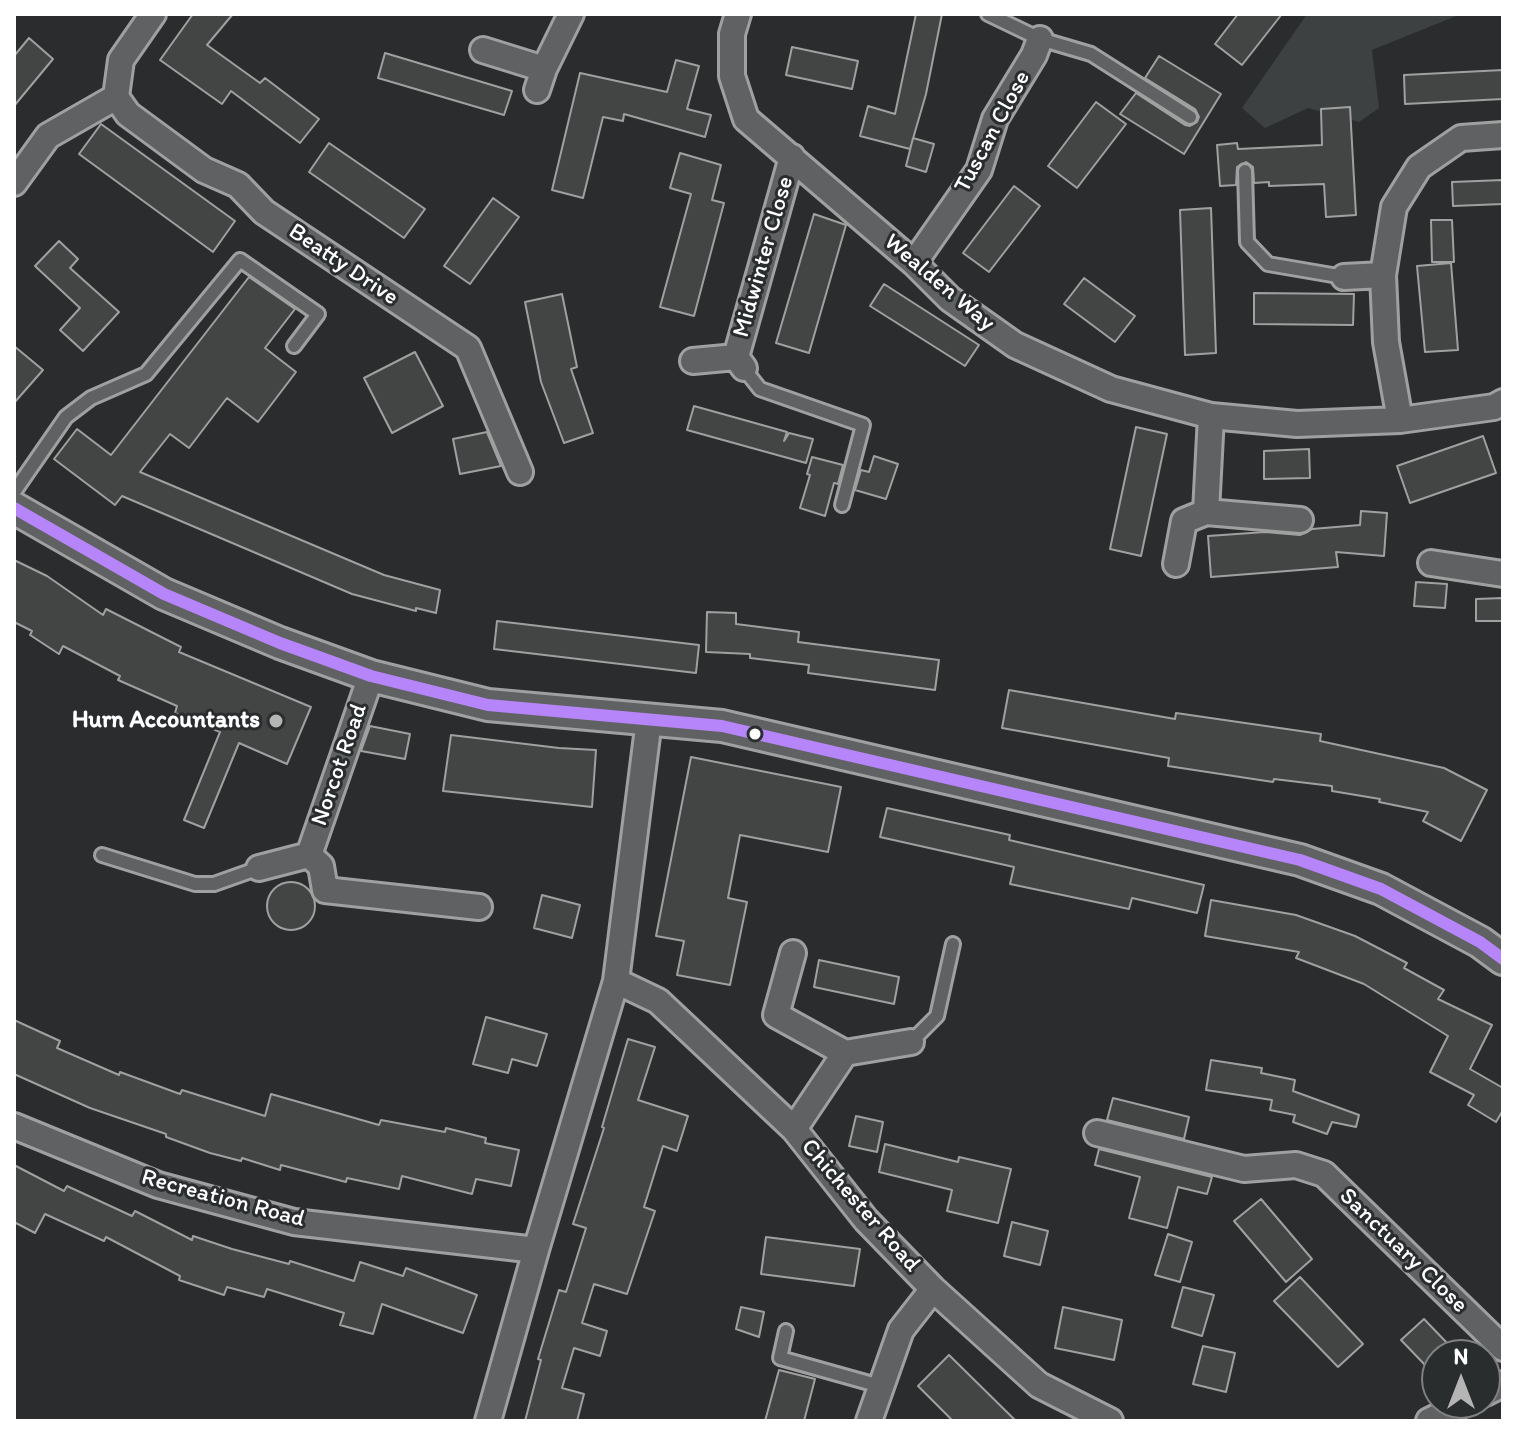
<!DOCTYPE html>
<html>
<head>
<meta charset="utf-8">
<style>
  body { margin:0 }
  #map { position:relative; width:1517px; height:1435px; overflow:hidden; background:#2b2c2d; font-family:Itim,sans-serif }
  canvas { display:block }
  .frame { position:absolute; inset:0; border:16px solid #fff; pointer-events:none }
  .north { position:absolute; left:1421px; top:1339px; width:80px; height:80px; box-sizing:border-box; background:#2a2d2e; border:2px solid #7f8182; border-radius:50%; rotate:0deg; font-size:22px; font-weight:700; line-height:32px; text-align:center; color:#fff }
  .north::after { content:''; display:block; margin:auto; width:28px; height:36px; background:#b5b5b6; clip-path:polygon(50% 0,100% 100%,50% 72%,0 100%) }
</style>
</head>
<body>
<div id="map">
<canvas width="1517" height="1435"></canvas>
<div class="frame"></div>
<div class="north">N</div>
</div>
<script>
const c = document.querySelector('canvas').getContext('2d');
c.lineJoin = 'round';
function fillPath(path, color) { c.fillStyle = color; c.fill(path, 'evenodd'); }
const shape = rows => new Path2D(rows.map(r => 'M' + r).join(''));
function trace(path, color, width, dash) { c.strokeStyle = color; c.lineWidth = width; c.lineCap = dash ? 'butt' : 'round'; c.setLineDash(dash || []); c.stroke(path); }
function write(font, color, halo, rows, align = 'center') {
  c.font = font + ' Itim,sans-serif'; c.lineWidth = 6; c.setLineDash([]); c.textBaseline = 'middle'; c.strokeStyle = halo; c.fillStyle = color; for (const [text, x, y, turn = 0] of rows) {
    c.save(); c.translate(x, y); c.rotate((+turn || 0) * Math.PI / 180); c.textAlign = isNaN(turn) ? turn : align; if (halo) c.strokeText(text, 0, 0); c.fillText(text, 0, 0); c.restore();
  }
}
const green = shape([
  [1307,14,1461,14,1372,50,1379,108,1359,122,1308,108,1265,128,1242,108]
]);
const building = shape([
  [193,14,233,14,207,45,260,83,265,78,319,119,300,143,231,91,222,104,160,60,193,14],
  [916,14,942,14,926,94,910,149,860,136,868,106,895,114,916,14],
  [1238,14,1282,14,1242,65,1215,44,1238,14],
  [29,38,53,59,14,106,14,56,29,38],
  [792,47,858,61,852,89,786,75,792,47],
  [385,53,512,91,504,115,378,78,385,53],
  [1159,56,1221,94,1184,154,1120,114,1136,93,1185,125,1190,126,1197,122,1199,117,1195,109,1145,78,1159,56],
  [676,60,699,66,687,109,711,115,705,137,624,114,623,121,603,117,583,198,552,190,580,73,667,92,676,60],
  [1503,70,1503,99,1405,104,1404,75,1503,70],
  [1096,102,1126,124,1077,188,1048,166,1096,102],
  [1350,107,1356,215,1326,217,1324,184,1269,186,1269,182,1254,183,1253,167,1246,162,1237,167,1236,185,1220,186,1217,145,1237,143,1238,149,1322,145,1321,109,1350,107],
  [101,124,235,221,213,252,79,154,101,124],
  [913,138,934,144,926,172,906,166,913,138],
  [329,143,425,209,404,238,309,172,329,143],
  [680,153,721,165,712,200,724,203,694,316,660,307,691,194,670,188,680,153],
  [1503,180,1503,204,1453,206,1452,182,1503,180],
  [1014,186,1040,206,989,272,963,253,1014,186],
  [493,198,519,217,470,284,444,266,493,198],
  [1211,208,1216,353,1185,355,1180,210,1211,208],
  [814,214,846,225,809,353,776,343,814,214],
  [1431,220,1452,220,1454,262,1432,262,1431,220],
  [59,241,78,259,70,268,119,312,83,351,60,330,80,308,35,266,59,241],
  [1451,263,1458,350,1425,352,1417,266,1451,263],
  [249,277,295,309,265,348,296,372,258,422,227,398,189,448,170,434,140,472,384,575,440,590,436,613,416,608,416,611,352,594,122,496,115,505,54,459,77,429,111,455,249,277],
  [1084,278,1135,316,1115,342,1064,304,1084,278],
  [884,284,979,345,965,366,870,306,884,284],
  [1254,293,1354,294,1353,325,1254,324,1254,293],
  [562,294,577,367,571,369,593,433,564,443,541,382,525,302,562,294],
  [14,346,43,370,14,403,14,346],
  [415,352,443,406,392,433,364,378,415,352],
  [694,406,787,432,784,441,789,433,813,439,806,463,687,430,694,406],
  [1136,427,1167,434,1141,556,1110,549,1136,427],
  [487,432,501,466,460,474,453,439,487,432],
  [1483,436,1496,473,1410,503,1397,466,1483,436],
  [1309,449,1310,478,1264,479,1264,451,1309,449],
  [874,456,898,464,886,499,855,490,861,470,869,472,874,456],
  [812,457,843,465,838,484,834,483,825,516,800,508,810,475,807,474,812,457],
  [1361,511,1387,513,1384,556,1336,552,1338,567,1211,577,1208,536,1265,532,1300,535,1312,529,1360,525,1361,511],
  [14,560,47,576,103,615,106,609,181,647,179,652,311,707,287,764,239,743,204,828,184,820,220,732,175,713,177,706,118,680,120,676,63,646,59,654,30,635,32,631,14,622,14,560],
  [1416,582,1447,584,1445,608,1414,606,1416,582],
  [1503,598,1503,621,1476,621,1476,599,1503,598],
  [707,612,736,613,736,624,799,632,798,642,939,660,935,690,808,673,809,665,750,658,750,654,706,652,707,612],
  [497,621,699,645,696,673,494,649,497,621],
  [1009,690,1175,719,1176,713,1321,734,1320,741,1444,768,1487,790,1461,841,1423,821,1428,812,1379,802,1380,799,1332,791,1332,786,1274,779,1273,782,1168,766,1169,758,1002,728,1009,690],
  [370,726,410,734,405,759,361,751,370,726],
  [451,735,559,748,596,750,592,807,443,791,451,735],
  [691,757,841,787,828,852,740,835,728,898,747,902,730,985,677,975,684,941,656,936,691,757],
  [887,808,1010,835,1009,840,1204,885,1197,913,1132,898,1129,909,1010,884,1014,867,880,837,887,808],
  '267 906a24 24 0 1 1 48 0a24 24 0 1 1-48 0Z',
  [542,895,580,905,572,938,534,928,542,895],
  [1211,900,1296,915,1355,936,1407,963,1404,968,1444,990,1438,999,1492,1025,1470,1069,1503,1088,1503,1110,1496,1122,1468,1105,1474,1095,1430,1072,1448,1036,1364,984,1296,958,1299,952,1205,936,1211,900],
  [819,960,899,977,894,1004,814,987,819,960],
  [486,1017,547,1034,537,1066,512,1059,508,1073,473,1064,486,1017],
  [14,1020,60,1041,57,1048,119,1075,120,1072,180,1094,182,1090,265,1116,271,1094,379,1125,381,1120,445,1132,446,1128,486,1138,485,1143,519,1150,511,1186,476,1179,472,1194,402,1176,399,1189,347,1178,346,1182,281,1165,280,1170,242,1158,241,1161,210,1153,166,1137,166,1134,90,1108,14,1074,14,1020],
  [628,1039,655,1047,638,1100,688,1116,677,1151,663,1146,644,1207,655,1211,627,1294,594,1284,582,1323,607,1331,600,1356,574,1348,562,1388,584,1394,577,1421,525,1421,541,1360,538,1359,559,1290,566,1292,586,1228,573,1224,604,1128,602,1127,628,1039],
  [1211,1060,1262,1068,1261,1073,1295,1080,1293,1091,1359,1115,1356,1127,1332,1122,1327,1134,1293,1122,1295,1115,1270,1110,1272,1100,1206,1090,1211,1060],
  [1113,1098,1189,1117,1184,1139,1107,1120,1113,1098],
  [856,1116,883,1122,877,1152,849,1146,856,1116],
  [885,1144,958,1162,959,1157,1011,1169,998,1223,947,1211,952,1190,879,1172,885,1144],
  [1099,1149,1212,1177,1207,1194,1178,1187,1167,1228,1129,1218,1140,1177,1095,1165,1099,1149],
  [14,1165,64,1191,67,1186,132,1216,135,1211,192,1240,193,1236,232,1249,289,1264,290,1261,354,1281,360,1262,403,1276,406,1268,477,1295,463,1333,382,1304,373,1334,340,1325,344,1313,267,1289,264,1297,227,1287,224,1295,179,1280,180,1276,106,1237,104,1241,45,1214,35,1233,14,1222,14,1165],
  [1261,1199,1312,1259,1286,1282,1234,1221,1261,1199],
  [1012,1222,1048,1231,1040,1265,1004,1256,1012,1222],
  [1168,1234,1192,1242,1180,1282,1155,1275,1168,1234],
  [766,1237,860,1249,854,1286,761,1274,766,1237],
  [1300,1277,1363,1344,1338,1367,1274,1301,1300,1277],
  [1183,1287,1214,1295,1202,1336,1172,1327,1183,1287],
  [741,1307,764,1312,759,1337,736,1329,741,1307],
  [1063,1307,1122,1320,1114,1360,1055,1348,1063,1307],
  [1424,1319,1448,1344,1426,1366,1401,1340,1424,1319],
  [1203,1346,1235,1353,1226,1392,1193,1384,1203,1346],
  [949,1355,1016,1421,953,1421,918,1386,949,1355],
  [779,1370,815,1379,804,1421,765,1421,779,1370]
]);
const service = shape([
  [988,14,1040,39,1091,54,1190,117],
  [1245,171,1247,242,1268,264,1344,277],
  [745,370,760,389,863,425,842,505],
  [14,492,66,417,91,398,146,374,240,260,318,314,294,346],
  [102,855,195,884,214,884,259,868],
  [911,1042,937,1016,953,944],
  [786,1331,780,1358,880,1386]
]);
const minor = shape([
  [738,14,732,34,732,76,746,119,914,263,950,299,1015,345,1111,389,1211,416,1297,424,1400,420,1494,407,1503,402],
  [483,50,544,69],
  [537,90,544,69,571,14],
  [116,97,128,114,204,170,238,185,264,212,468,348,520,472],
  [14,183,48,136,116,97,121,60,153,14],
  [914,263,979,170,995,119,1034,55,1040,39],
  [1344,277,1383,275],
  [736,357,792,157],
  [693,361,736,357,744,368],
  [1400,420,1386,342,1383,275,1394,207,1419,167,1461,138,1503,135],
  [1206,512,1211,416],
  [1431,563,1503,574],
  [1176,564,1184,521,1206,512,1300,520],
  [309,855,321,866,325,890,479,907],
  [259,868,309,855,371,676],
  [793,953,776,1015,845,1053,794,1129],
  [616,981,658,1001,794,1129,866,1220,933,1289,1039,1385,1110,1421],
  [845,1053,911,1042],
  [14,1126,158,1185,294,1222,536,1250],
  [1097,1133,1244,1169,1296,1165,1324,1174,1503,1348],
  [1485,1393,1503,1384],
  [488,1421,536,1250,616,981,649,720],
  [869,1421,901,1330,933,1289],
  [1429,1421,1465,1403]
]);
const tertiary = shape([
  [14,508,164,594,280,643,371,676,488,705,722,726,1300,860,1381,889,1480,942,1503,959]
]);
const bus1 = shape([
  [14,508,164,594,280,643,371,676,488,705,722,726,1300,860,1381,889,1480,942,1503,959]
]);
const markers = [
  [276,721,8,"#b5b5b6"],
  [755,734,7,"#fff"]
];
const streetNames = [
  ["Tuscan Close",993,132,-62],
  ["Midwinter Close",764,257,-74],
  ["Beatty Drive",343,265,34],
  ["Wealden Way",939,283,40],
  ["Norcot Road",340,765,-71],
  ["Recreation Road",223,1199,15],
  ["Chichester Road",860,1206,49],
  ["Sanctuary Close",1403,1251,44]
];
const poiNames = [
  ["Hurn Accountants",260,721]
];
fillPath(green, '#3e4142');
fillPath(building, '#434444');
trace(building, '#a0a0a0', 2);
trace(service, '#a0a0a0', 18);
trace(minor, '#a0a0a0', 30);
trace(tertiary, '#a0a0a0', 36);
trace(service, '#606162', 12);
trace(minor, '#606162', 24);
trace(tertiary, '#606162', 30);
trace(bus1, '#b685f9', 12);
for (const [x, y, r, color] of markers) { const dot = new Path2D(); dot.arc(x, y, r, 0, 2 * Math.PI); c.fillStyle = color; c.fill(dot); trace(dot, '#2a2d2e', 3); }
write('24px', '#fff', '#2a2d2e', streetNames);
write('bold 24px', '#fff', '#2a2d2e', poiNames, 'right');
</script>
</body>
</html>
